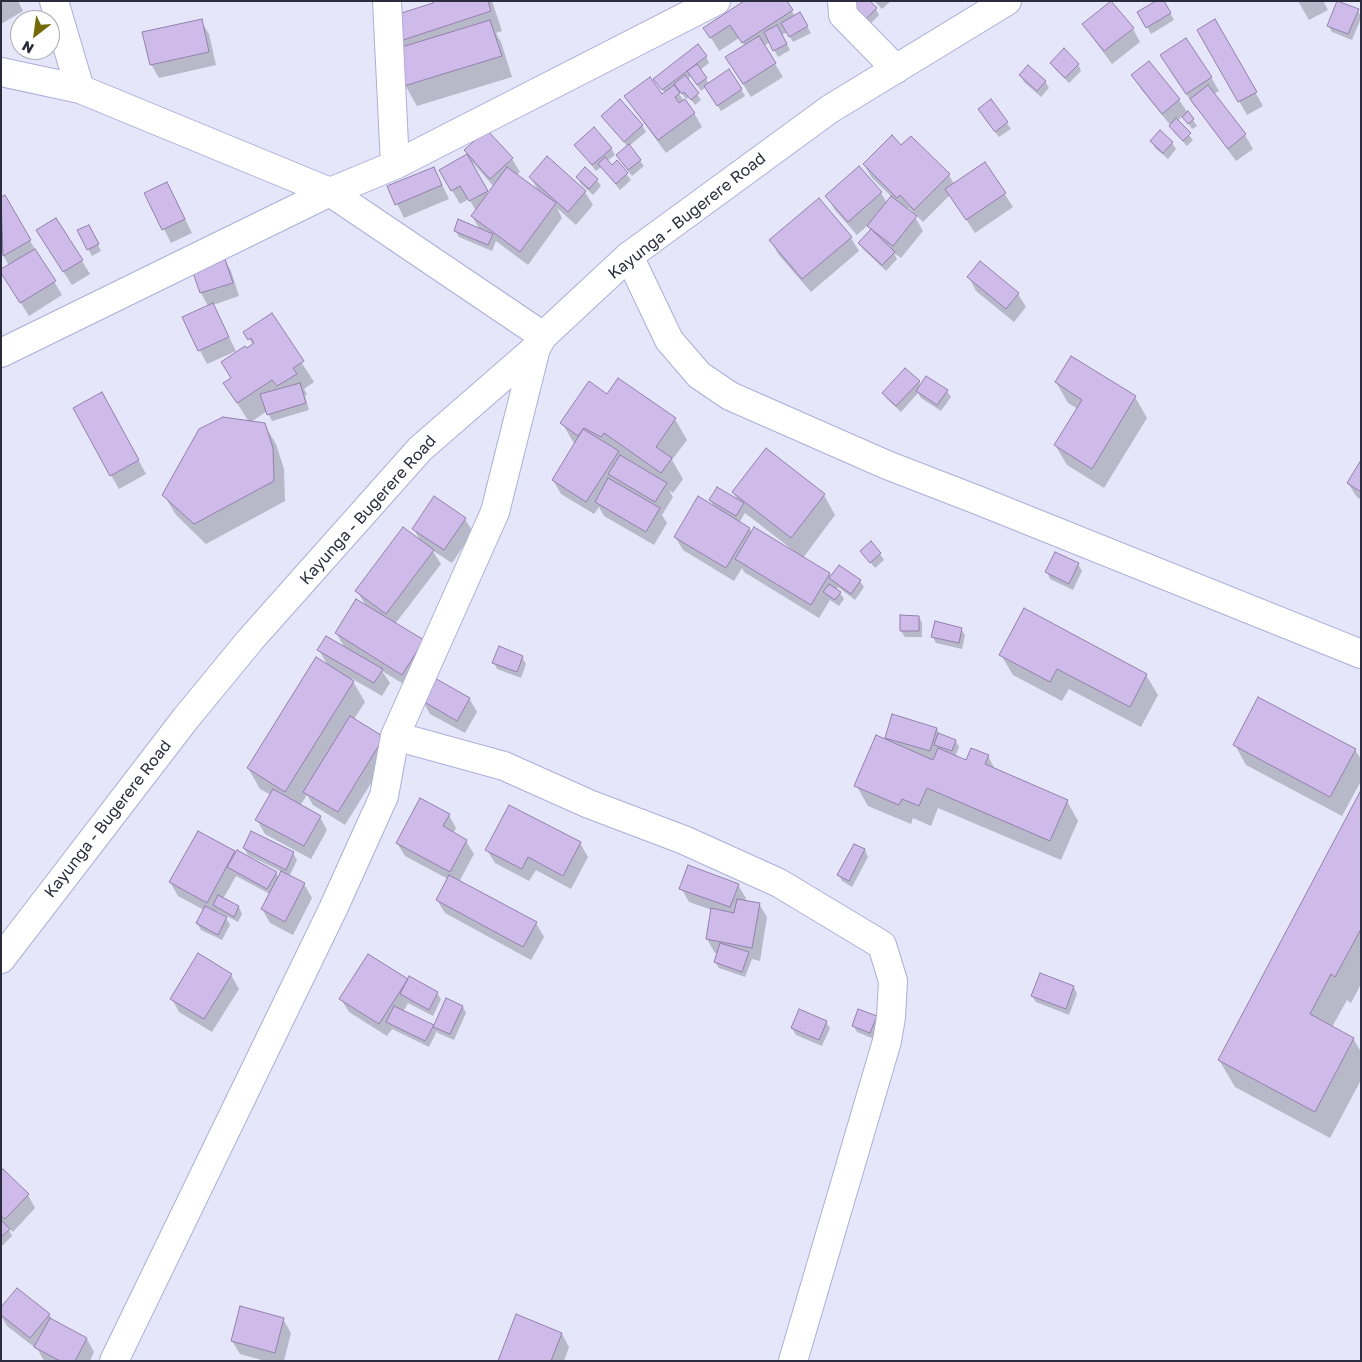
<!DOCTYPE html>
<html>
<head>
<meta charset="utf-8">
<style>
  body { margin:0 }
  #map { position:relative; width:1362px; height:1362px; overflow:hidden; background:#e5e6fa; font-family:"Golos Text",sans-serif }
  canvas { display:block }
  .frame { position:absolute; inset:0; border:2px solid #2b2c3e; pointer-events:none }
  .north { position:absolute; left:10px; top:10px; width:50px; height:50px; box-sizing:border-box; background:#fff; border:1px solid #aaabb2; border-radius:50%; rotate:210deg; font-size:14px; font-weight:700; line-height:20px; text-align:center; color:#2b2c3e }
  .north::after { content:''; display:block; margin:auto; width:18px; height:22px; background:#756b05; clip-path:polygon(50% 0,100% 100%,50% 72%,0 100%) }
</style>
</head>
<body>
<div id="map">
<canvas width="1362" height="1362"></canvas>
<div class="frame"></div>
<div class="north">N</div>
</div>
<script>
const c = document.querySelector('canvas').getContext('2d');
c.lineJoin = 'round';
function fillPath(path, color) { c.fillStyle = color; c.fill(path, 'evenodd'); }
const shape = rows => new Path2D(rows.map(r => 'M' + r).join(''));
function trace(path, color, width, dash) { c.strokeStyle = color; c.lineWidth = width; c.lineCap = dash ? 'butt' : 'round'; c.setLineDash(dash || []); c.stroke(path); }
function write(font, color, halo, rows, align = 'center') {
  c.font = font + ' "Golos Text",sans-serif'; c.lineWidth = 4.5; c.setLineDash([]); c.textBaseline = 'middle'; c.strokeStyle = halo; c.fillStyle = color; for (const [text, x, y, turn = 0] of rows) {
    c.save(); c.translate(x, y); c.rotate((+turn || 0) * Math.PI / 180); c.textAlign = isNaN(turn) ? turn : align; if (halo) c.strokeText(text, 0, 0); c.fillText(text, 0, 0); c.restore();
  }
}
const shadow = shape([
  [1,1,18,1,23,11,1,24],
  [433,1,492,1,502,31,496,33,501,42,512,77,417,106,405,85,405,47,401,40,434,4],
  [785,1,795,16,799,13,811,33,793,42,787,32,782,35,790,50,778,57,770,42,764,46,783,77,751,97,735,71,745,46,739,38,719,51,705,28],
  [874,1,891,1,882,9],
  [1163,1,1174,20,1151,34,1139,12],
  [1298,1,1323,1,1328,10,1309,20],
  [849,3,876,9,879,15,870,24],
  [1358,10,1361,18,1352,40,1332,32,1328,25],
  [201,21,209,34,216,65,159,78,151,64],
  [1215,21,1263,106,1247,115,1199,30],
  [1084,24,1133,29,1140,42,1112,64,1092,37],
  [706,56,709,63,700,70,709,84,741,89,745,96,721,111,706,87,701,91,691,76,687,80,701,100,695,105,689,97,686,99,677,87,675,89,694,113,702,127,666,153,634,109,626,96,662,96,665,93,659,85],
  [1051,63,1078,64,1081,71,1069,83,1055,69],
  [1149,63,1179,100,1197,126,1192,129,1183,116,1177,121,1193,140,1187,146,1174,132,1171,126,1141,89,1133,75],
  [1169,69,1211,77,1219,91,1214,94,1245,135,1253,149,1236,161,1196,106,1195,107],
  [1021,76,1045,81,1049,88,1041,97,1024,82],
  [991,101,1011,129,999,137,983,116],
  [603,116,642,125,646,132,629,146,644,166,632,176,621,162,628,147],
  [487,131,512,159,520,172,516,176,540,193,530,177,547,158,585,192,593,205,576,225,557,208,562,218,528,265,496,241,492,251,459,237,456,231,480,230,472,216,476,211,469,199,460,204,440,170,468,155,466,151],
  [473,163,494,187,488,194,472,164],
  [1151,141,1172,143,1176,149,1168,159,1155,148],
  [576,145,611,148,615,155,607,161,612,166,617,162,631,180,620,190,601,167,596,171],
  [901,147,949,175,954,184,985,163,1013,207,975,233,950,195,923,222,909,208,906,210,914,215,923,231,901,258,894,253,897,259,886,271,863,249,860,243,872,230,868,225,857,235,835,210,827,197,859,168,881,193,887,203,892,197,872,178,864,165],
  [434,168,449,199,404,218,389,187],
  [585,169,597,180,601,186,593,195,581,184,577,177],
  [146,194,174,197,192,233,171,243],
  [4,197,62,295,29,316,9,284,9,266,1,251,1,198],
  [56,219,90,274,72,285,45,244],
  [92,233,101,251,92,256,88,249],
  [851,238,859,251,811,292,778,254,771,240],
  [223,257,231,271,239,296,213,305,236,351,207,364,183,318,208,306,201,293,192,268],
  [969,277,1018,294,1026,307,1014,322,976,291],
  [271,315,314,382,304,389,307,394,305,396,309,410,272,421,267,411,251,422,264,424,276,444,284,469,285,501,206,544,176,515,164,495,249,422,225,384,232,379,246,350,253,345,245,332],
  [1072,358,1135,397,1147,418,1104,488,1067,465,1055,445,1078,409,1068,403,1056,382],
  [619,380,675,419,687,440,672,460,683,479,673,493,669,490,673,497,662,515,667,523,654,545,604,516,599,507,594,514,561,494,553,480,575,445,562,423,608,396],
  [919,382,921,386,947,391,951,397,941,411,921,398,918,393,901,412,887,399,883,393],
  [109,407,146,474,119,489,111,475],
  [1361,463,1361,500,1356,496,1348,483],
  [733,492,824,495,835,515,803,558,830,574,831,577,860,581,864,587,855,600,838,587,836,590,840,593,844,599,839,606,830,600,819,618,744,572,742,568,734,581,683,550,675,537,715,508,710,500,738,501],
  [745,513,794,551,793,552,752,533,750,529,739,523],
  [465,519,473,532,452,563,432,550,441,564,395,624,423,641,410,688,382,671,390,683,382,696,351,678,365,702,354,719,391,751,345,825,313,805,307,795,300,806,320,817,327,830,311,859,265,834,257,820,271,795,260,789,248,768,328,666,319,650,345,648,336,633,366,606,357,591,421,542,414,529],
  [861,551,880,554,884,560,875,568],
  [1078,564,1082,571,1073,590,1050,579,1047,572],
  [919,617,922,623,922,637,905,637,901,631],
  [961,629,965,635,962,649,936,643,933,637],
  [1001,655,1146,675,1158,695,1141,727,1069,689,1062,701,1013,675],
  [522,657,526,664,521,678,497,669,494,662],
  [469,698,477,712,465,733,430,714,422,700],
  [937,729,940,735,956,741,959,747,955,757,966,762,988,756,996,771,1067,801,1078,821,1061,860,938,808,931,826,913,818,911,824,868,806,856,785,889,742,886,738],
  [1235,745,1355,750,1361,759,1361,781,1342,816,1246,765],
  [1361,793,1361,984,1351,1003,1347,1000,1332,1027,1353,1038,1361,1052,1361,1080,1330,1138,1235,1087,1219,1060],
  [449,815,456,828,453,834,466,841,474,854,459,882,536,923,544,937,531,960,445,913,437,900,448,879,405,856,397,843],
  [580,843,588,857,571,889,536,870,529,881,495,863,487,850],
  [854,845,865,850,868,857,852,887,842,881,839,875],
  [244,848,293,853,297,860,289,877,304,884,312,898,293,935,270,923,262,909,270,894,236,876,223,899,239,907,242,914,238,922,217,911,216,913,226,918,230,925,222,940,201,930,197,923,204,910,178,896,170,882,234,852,236,855,276,873,279,878,282,872,248,855],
  [738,885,746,898,745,901,759,904,767,917,760,961,752,959,745,977,719,968,715,962,718,953,715,953,707,939,712,910,689,902,681,888],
  [231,975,239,989,212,1032,179,1012,172,999],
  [407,980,437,993,441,999,433,1016,408,1003,403,1012,433,1026,434,1028,447,1000,463,1007,466,1013,454,1040,438,1033,437,1031,429,1047,392,1029,387,1036,349,1012,341,999],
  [1074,987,1077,994,1069,1015,1036,1002,1032,996],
  [876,1017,880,1024,874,1039,857,1032,853,1025],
  [826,1022,830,1028,822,1046,796,1035,792,1028],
  [1,1173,28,1195,35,1208,13,1232,8,1228,12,1236,1,1247],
  [1,1309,49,1314,53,1321,87,1339,94,1352,90,1361,44,1361,38,1350,7,1326,1,1316],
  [283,1319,291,1333,284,1361,265,1361,240,1354,232,1341],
  [562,1334,569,1347,564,1361,499,1361]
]);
const building = shape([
  [432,1,488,1,491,11,400,41,392,16,433,3,432,1],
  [744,1,787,1,793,10,742,43,730,25,710,38,703,28,744,1],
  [848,1,870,1,877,8,866,19,848,1],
  [1111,1,1134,28,1104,51,1082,24,1111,1],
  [1156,1,1164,1,1171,13,1146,28,1137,12,1156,1],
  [1337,1,1359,9,1348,34,1327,26,1337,1],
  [800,12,808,26,789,37,781,23,800,12],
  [202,19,209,52,150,65,142,32,202,19],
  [1215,19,1257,92,1238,102,1197,30,1215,19],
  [490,20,502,56,404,86,392,50,490,20],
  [777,25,787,44,773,51,764,32,777,25],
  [759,36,776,63,743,84,725,57,759,36],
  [1186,38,1212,77,1186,94,1160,55,1186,38],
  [698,44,707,56,662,90,653,79,698,44],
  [1064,48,1079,64,1065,78,1050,63,1064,48],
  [1149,61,1180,99,1162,114,1131,75,1149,61],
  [697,64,707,78,697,85,687,71,697,64],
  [1028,65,1046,81,1037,91,1019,75,1028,65],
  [729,69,742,89,717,106,704,86,729,69],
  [685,75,699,93,691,100,684,92,682,94,674,84,685,75],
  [650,77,662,94,674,85,680,93,675,97,679,103,685,99,695,113,658,140,624,96,650,77],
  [1208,85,1246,134,1228,149,1190,99,1208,85],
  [620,99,643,125,624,142,601,116,620,99],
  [991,99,1008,122,995,132,978,109,991,99],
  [1188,111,1194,119,1188,124,1182,117,1188,111],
  [1176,118,1191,133,1183,141,1169,126,1176,118],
  [594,127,612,148,592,165,574,145,594,127],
  [487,130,513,158,490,179,464,150,487,130],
  [1160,130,1173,142,1163,153,1150,141,1160,130],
  [892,135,901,145,911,136,950,174,914,210,900,195,897,198,863,164,892,135],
  [629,144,641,160,628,170,616,155,629,144],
  [467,154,488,191,469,201,460,186,451,191,439,170,467,154],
  [547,156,586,191,568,212,529,177,547,156],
  [605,157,612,165,617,160,628,173,616,184,598,164,605,157],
  [985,162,1006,193,966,220,945,189,985,162],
  [859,166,882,192,848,222,825,196,859,166],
  [434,167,442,185,395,205,387,186,434,167],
  [507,167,556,203,520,252,471,216,507,167],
  [585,167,598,179,589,189,576,177,585,167],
  [167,182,185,219,162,230,144,193,167,182],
  [5,195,31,240,3,256,1,197,5,195],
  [891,196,917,216,893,246,867,226,891,196],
  [819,198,852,237,802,279,769,240,819,198],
  [56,218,83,260,63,272,36,230,56,218],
  [458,219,493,234,488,245,454,231,458,219],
  [89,225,99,244,87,250,77,230,89,225],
  [871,229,895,252,882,265,858,243,871,229],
  [35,249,56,281,20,303,1,273,1,269,35,249],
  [224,256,233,283,200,293,191,267,224,256],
  [980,261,1019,293,1006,309,967,277,980,261],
  [213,303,229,337,198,351,182,317,213,303],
  [272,313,304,361,293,368,297,374,277,386,272,380,237,403,223,383,231,378,221,362,245,346,247,348,254,343,251,338,248,340,243,332,272,313],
  [1071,356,1136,396,1092,469,1054,445,1082,400,1055,382,1071,356],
  [905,368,920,381,896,406,882,393,905,368],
  [926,376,948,390,937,405,916,391,926,376],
  [618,378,676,418,656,447,672,458,661,473,604,433,601,437,584,428,578,436,560,423,589,381,607,394,618,378],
  [300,383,306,403,267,415,260,394,300,383],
  [102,392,139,460,110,476,73,408,102,392],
  [223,417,265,423,273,448,274,481,194,524,162,495,199,429,223,417],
  [583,429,619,451,586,502,552,480,583,429],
  [766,448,825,494,791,538,732,492,766,448],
  [620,455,667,483,655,502,608,474,620,455],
  [1361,460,1361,492,1347,483,1361,460],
  [608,478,660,508,646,532,595,502,608,478],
  [717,487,744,503,736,516,709,500,717,487],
  [434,496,466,518,444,550,412,529,434,496],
  [698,496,750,528,726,568,674,537,698,496],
  [403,527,434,550,386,614,355,591,403,527],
  [754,527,830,573,811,605,735,559,754,527],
  [871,541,881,553,870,563,860,551,871,541],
  [1055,552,1079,563,1069,584,1045,572,1055,552],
  [839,565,861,580,851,594,829,578,839,565],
  [829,584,841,592,835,600,823,592,829,584],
  [356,599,424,640,402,675,335,633,356,599],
  [1024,608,1147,674,1130,707,1057,669,1050,682,999,655,1024,608],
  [900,615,919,616,919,631,900,631,900,615],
  [935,621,962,628,959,643,931,637,935,621],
  [326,636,383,669,374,683,317,650,326,636],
  [499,646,523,656,517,672,492,663,499,646],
  [316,657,354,681,285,792,247,768,316,657],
  [433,677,470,698,457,721,421,700,433,677],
  [1258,697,1356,749,1330,797,1233,745,1258,697],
  [892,714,937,728,930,751,885,738,892,714],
  [350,716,384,737,338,812,303,792,350,716],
  [938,733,956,740,952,751,934,745,938,733],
  [876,735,933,760,938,748,966,760,971,748,989,755,985,764,1068,800,1050,841,927,788,919,806,902,799,899,805,854,786,876,735],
  [273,789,321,816,304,846,255,820,273,789],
  [1361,790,1361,929,1335,977,1331,974,1310,1014,1354,1038,1315,1112,1218,1060,1361,790],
  [420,798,450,814,443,826,467,840,450,872,396,843,420,798],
  [509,805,581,842,563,876,528,857,522,869,485,850,509,805],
  [198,831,235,851,207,903,169,882,198,831],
  [251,831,294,852,286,870,243,848,251,831],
  [854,844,865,849,849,881,837,875,854,844],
  [237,850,277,872,267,889,227,867,237,850],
  [688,865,739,884,730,907,679,889,688,865],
  [281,871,305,883,285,922,261,909,281,871],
  [449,875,537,922,523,947,436,900,449,875],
  [218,895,239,906,234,917,213,905,218,895],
  [737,899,760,903,752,948,706,939,711,908,734,913,737,899],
  [205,906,227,917,218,935,196,923,205,906],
  [720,943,749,952,742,972,714,962,720,943],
  [198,953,232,974,204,1019,170,999,198,953],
  [368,954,408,979,379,1024,339,999,368,954],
  [1040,973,1074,986,1066,1009,1031,996,1040,973],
  [409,976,438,992,429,1010,400,994,409,976],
  [446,998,463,1006,450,1034,433,1027,446,998],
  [394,1006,434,1025,425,1041,386,1022,394,1006],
  [799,1009,827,1021,819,1040,791,1028,799,1009],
  [858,1009,877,1016,870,1033,852,1026,858,1009],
  [3,1169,29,1194,5,1219,1,1216,1,1171,3,1169],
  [1,1220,10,1229,1,1237,1,1220],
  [17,1288,50,1314,30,1338,1,1315,1,1307,17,1288],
  [240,1306,284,1318,275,1353,231,1341,240,1306],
  [516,1314,562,1333,551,1361,498,1361,516,1314],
  [50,1318,87,1338,75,1361,60,1361,34,1347,50,1318]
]);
const minor = shape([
  [54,1,80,89,330,192,543,336],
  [387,1,395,165],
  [842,1,843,15,896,69],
  [1,72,80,89],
  [629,256,669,340,699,375,730,396,887,465,980,501,1361,654],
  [1,353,330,192,395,165,716,1],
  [395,736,504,766,589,804,684,840,779,883,882,945,893,981,891,1017,887,1041,793,1361],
  [114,1361,333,909,384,796,395,736,495,512,536,348]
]);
const major = shape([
  [1,959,186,718,251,639,420,449,536,348,543,336,629,256,830,109,1007,1]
]);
const streetNames = [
  ["Kayunga - Bugerere Road",687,216,-38],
  ["Kayunga - Bugerere Road",368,510,-48],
  ["Kayunga - Bugerere Road",108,819,-52]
];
fillPath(shadow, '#0003');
fillPath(building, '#cebbea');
trace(building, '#9280ac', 1);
trace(minor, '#acaedd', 30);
trace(major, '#acaedd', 30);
trace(minor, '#fff', 28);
trace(major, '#fff', 28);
write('16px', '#2b2c3e', '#fff', streetNames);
</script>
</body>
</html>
